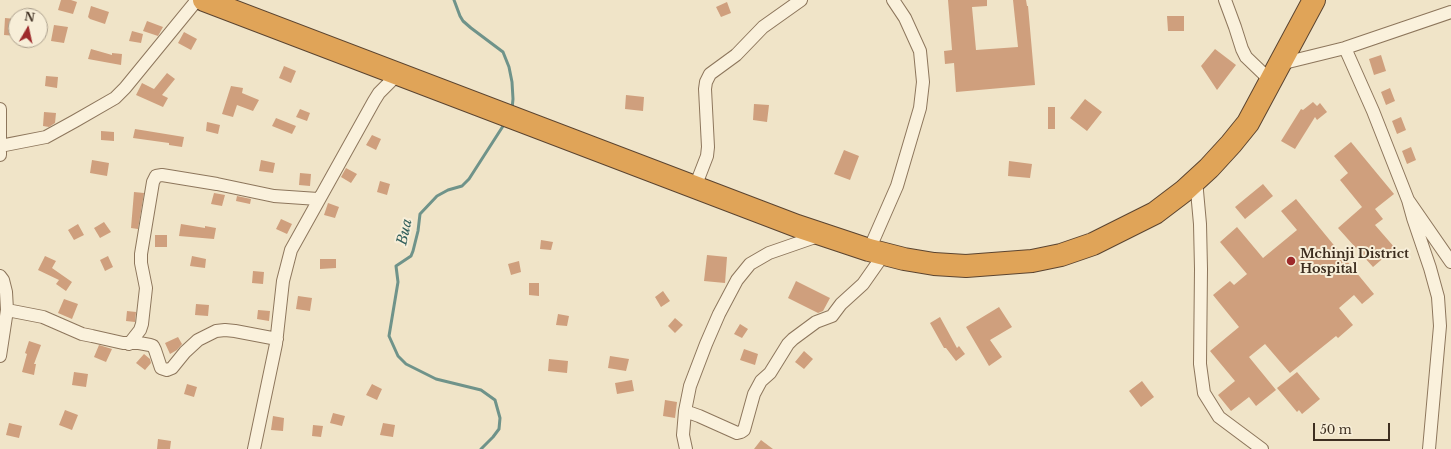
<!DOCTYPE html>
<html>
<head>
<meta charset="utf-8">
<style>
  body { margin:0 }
  #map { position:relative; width:1451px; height:449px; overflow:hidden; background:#f0e4c8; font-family:"Libre Baskerville",serif }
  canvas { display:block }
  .north { position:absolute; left:8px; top:8px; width:40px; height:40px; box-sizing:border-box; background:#f7eed8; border:1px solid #ada18e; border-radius:50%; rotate:9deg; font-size:11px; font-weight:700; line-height:16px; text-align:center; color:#3d2e20 }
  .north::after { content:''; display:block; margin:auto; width:14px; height:18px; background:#9e2a2b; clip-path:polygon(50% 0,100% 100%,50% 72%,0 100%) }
  .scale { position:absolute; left:1313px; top:423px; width:77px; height:18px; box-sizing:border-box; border:2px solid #3d2e20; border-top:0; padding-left:5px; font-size:12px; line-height:14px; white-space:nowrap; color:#3d2e20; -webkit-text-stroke:3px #f7eed8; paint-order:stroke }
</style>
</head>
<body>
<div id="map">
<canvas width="1451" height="449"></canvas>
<div class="north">N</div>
<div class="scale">50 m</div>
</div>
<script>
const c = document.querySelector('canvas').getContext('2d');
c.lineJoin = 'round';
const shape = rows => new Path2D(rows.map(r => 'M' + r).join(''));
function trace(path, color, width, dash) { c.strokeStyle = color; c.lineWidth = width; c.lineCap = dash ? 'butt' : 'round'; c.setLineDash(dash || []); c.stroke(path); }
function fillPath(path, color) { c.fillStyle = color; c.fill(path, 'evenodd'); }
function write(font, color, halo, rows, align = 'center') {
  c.font = font + ' "Libre Baskerville",serif'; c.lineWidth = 4; c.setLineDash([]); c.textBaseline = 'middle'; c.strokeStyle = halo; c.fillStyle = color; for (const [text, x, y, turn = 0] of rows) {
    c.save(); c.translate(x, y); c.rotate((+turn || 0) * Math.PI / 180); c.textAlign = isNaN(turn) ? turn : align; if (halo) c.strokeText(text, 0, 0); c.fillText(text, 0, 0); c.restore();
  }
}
const stream = shape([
  [454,0,460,16,463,21,471,28,503,52,509,67,512,82,513,99,512,109],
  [481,449,493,437,499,429,500,418,495,400,481,390,436,379,406,364,398,356,389,336,398,282,396,266,411,256,413,251,418,231,420,214,437,196,448,190,462,186,469,179,505,123]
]);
const building = shape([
  [61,0,71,0,77,2,73,14,58,10],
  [948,0,987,0,987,6,972,7,976,50,1018,47,1013,0,1026,0,1027,6,1028,6,1035,85,956,92,954,63,945,64,944,51,952,50],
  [727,2,731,13,721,17,716,7],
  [91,6,109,12,105,24,90,19,88,17],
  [1167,16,1184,16,1184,31,1168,31],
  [5,18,16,19,16,36,4,35],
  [147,21,163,27,158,36,143,31],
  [54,25,68,27,64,43,51,41],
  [132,31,143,34,141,43,129,41],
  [184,32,197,39,191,50,178,43],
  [91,49,112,55,112,53,122,54,121,65,88,59],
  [1215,49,1236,65,1217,90,1201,66],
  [1381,55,1386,71,1374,75,1369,59],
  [284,66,296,71,291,83,279,78],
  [167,73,175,79,162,95,168,98,163,107,136,95,142,83,154,89],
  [46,76,58,77,57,88,45,86],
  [231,86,243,88,242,93,259,100,253,111,237,105,233,117,222,114],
  [1390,88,1395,101,1386,105,1381,92],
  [626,95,644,97,643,111,625,109],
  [1085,99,1102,112,1087,131,1070,118],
  [1313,102,1317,106,1320,103,1327,112,1317,120,1315,117,1295,149,1281,141,1301,109,1303,110],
  [754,104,769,105,767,122,753,120],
  [1048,107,1055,107,1055,129,1048,129],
  [300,109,310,113,307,121,296,117],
  [44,112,56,113,55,123,49,127,43,126],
  [1401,117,1406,130,1397,134,1392,121],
  [276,118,296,126,292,134,272,126],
  [207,122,220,125,218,134,206,131],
  [135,129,184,137,182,147,169,145,169,143,133,138],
  [101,131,114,132,114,141,101,140],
  [372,135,381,139,376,150,366,145],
  [1351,142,1394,194,1375,209,1383,219,1375,225,1395,248,1373,267,1338,228,1362,207,1340,180,1348,173,1334,156],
  [1411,147,1416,160,1407,164,1402,151],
  [844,150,859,156,850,180,834,174],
  [92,160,109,163,107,176,90,173],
  [261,160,275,163,273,173,259,171],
  [1009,161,1032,164,1030,178,1008,176],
  [346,168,357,174,351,183,341,177],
  [300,173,311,174,310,186,299,185],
  [380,181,390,184,387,195,377,192],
  [1263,184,1273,196,1245,219,1235,207],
  [134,192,144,193,138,229,131,228],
  [214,193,225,195,222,206,211,204],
  [237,196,251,199,250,204,236,201],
  [1296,199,1374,294,1362,304,1354,295,1339,308,1353,325,1338,338,1336,336,1290,373,1265,344,1249,357,1276,390,1256,406,1249,397,1231,411,1218,395,1235,381,1210,351,1239,327,1213,295,1230,281,1234,285,1247,274,1220,242,1237,227,1263,258,1297,230,1281,211],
  [328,203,339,207,335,218,324,215],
  [281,219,292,224,287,234,276,229],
  [104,222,111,232,100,238,94,228],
  [78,224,84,235,74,240,68,230],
  [181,224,205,228,205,226,216,228,214,239,179,236],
  [155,235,167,235,167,247,155,247],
  [541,240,553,242,551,250,540,249],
  [707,255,727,257,725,283,704,281],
  [45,256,56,261,52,268,72,282,66,291,56,284,59,280,38,270],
  [108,256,113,267,105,271,100,260],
  [192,256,206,259,205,268,190,266],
  [320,259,336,259,336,268,320,269],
  [519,261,521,272,511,275,508,264],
  [253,271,264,272,263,284,252,283],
  [796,281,830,298,823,311,818,313,788,298],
  [529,283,539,283,539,296,529,295],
  [663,291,670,301,661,307,655,297],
  [298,296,312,298,310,311,296,309],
  [64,299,78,304,72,319,58,313],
  [196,304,209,305,208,316,195,315],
  [999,307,1012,327,990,340,1002,357,989,366,966,327],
  [258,310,270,311,269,321,257,319],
  [127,311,136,312,135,322,126,321],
  [558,314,569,316,567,326,556,325],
  [940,317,957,348,959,346,965,354,956,361,946,348,944,348,930,323],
  [675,318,683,325,675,333,668,326],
  [740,324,748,329,742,338,734,334],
  [178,337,182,344,177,350,170,354,165,343],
  [29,341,41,345,34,364,36,364,34,375,22,372,27,354,25,353],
  [99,345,112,349,106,362,94,357],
  [744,349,758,354,755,365,740,360],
  [804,351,813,359,804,369,795,362],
  [144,354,150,359,151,363,145,370,136,363],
  [610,356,629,359,626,371,608,368],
  [549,359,568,361,567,373,548,371],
  [74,372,88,374,86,387,72,385],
  [1297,372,1320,399,1302,414,1299,410,1297,412,1277,388],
  [632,380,634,391,617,394,615,383],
  [1142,381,1154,397,1141,407,1129,391],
  [187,384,197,387,194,397,184,394],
  [372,384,382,389,377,400,366,395],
  [665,400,677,402,675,418,663,416],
  [65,410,78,415,72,430,59,425],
  [333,413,345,416,342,426,330,423],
  [273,416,284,418,283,431,271,430],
  [9,423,22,426,19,438,6,435],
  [383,423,395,425,393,437,380,435],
  [313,425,323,426,321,437,312,436],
  [158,439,171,441,170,449,157,449],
  [761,440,773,449,754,449]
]);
const street = shape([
  [1225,0,1235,27,1242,49,1246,57,1271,81],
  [1345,48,1373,111,1408,200,1451,262],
  [1280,64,1345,48,1451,12],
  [0,109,0,155],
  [0,146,46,137,75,121,115,98,125,88,197,0],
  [1196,180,1200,224,1201,269,1200,364,1204,393,1219,417,1262,449],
  [695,187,707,156,708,147,705,89,706,82,710,74,736,55,763,27,801,0],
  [1408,200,1413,218,1430,268,1438,297,1440,326,1429,449],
  [869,250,897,186,920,108,923,82,920,51,905,18,893,0],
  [0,276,3,280,6,292,7,310,0,356],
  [7,310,43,317,82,334,92,336,123,343,139,343,150,345,153,346,155,350,161,368,167,370,172,368,185,352,198,340,216,331,225,330,235,331,277,339],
  [129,344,140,330,142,324,146,288,141,263,141,254,153,182,156,176,162,175,217,184,274,196,318,199],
  [685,411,699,416,737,433,741,432,744,430,754,394,761,381,770,373,788,344,793,339,816,322,832,316,841,304,863,284,884,254],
  [254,449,276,344,283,281,291,250,374,101,379,93,398,74],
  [686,449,683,435,685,411,690,386,706,344,719,314,737,280,750,264,769,253,821,235]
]);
const highway = shape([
  [204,0,797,226,869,250,904,259,934,264,966,266,1032,261,1061,255,1093,244,1155,213,1184,191,1209,168,1231,144,1248,123,1314,0]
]);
const markers = [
  [1291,261,5,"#9e2a2b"]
];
const poiNames = [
  ["Mchinji District",1300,254],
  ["Hospital",1300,269]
];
const waterNames = [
  ["Bua",405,232,-77]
];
trace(stream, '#6f938a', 3);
fillPath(building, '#cf9f7d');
trace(street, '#8d765c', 14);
trace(highway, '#5b4430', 24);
trace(street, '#faf1dc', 12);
trace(highway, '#e0a458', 22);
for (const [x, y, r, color] of markers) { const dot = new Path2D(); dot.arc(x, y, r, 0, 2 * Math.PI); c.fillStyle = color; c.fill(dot); trace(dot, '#f7eed8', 1.5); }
write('bold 13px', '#3d2e20', '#f7eed8', poiNames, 'left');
write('italic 14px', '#2f5d5a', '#f7eed8', waterNames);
</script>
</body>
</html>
